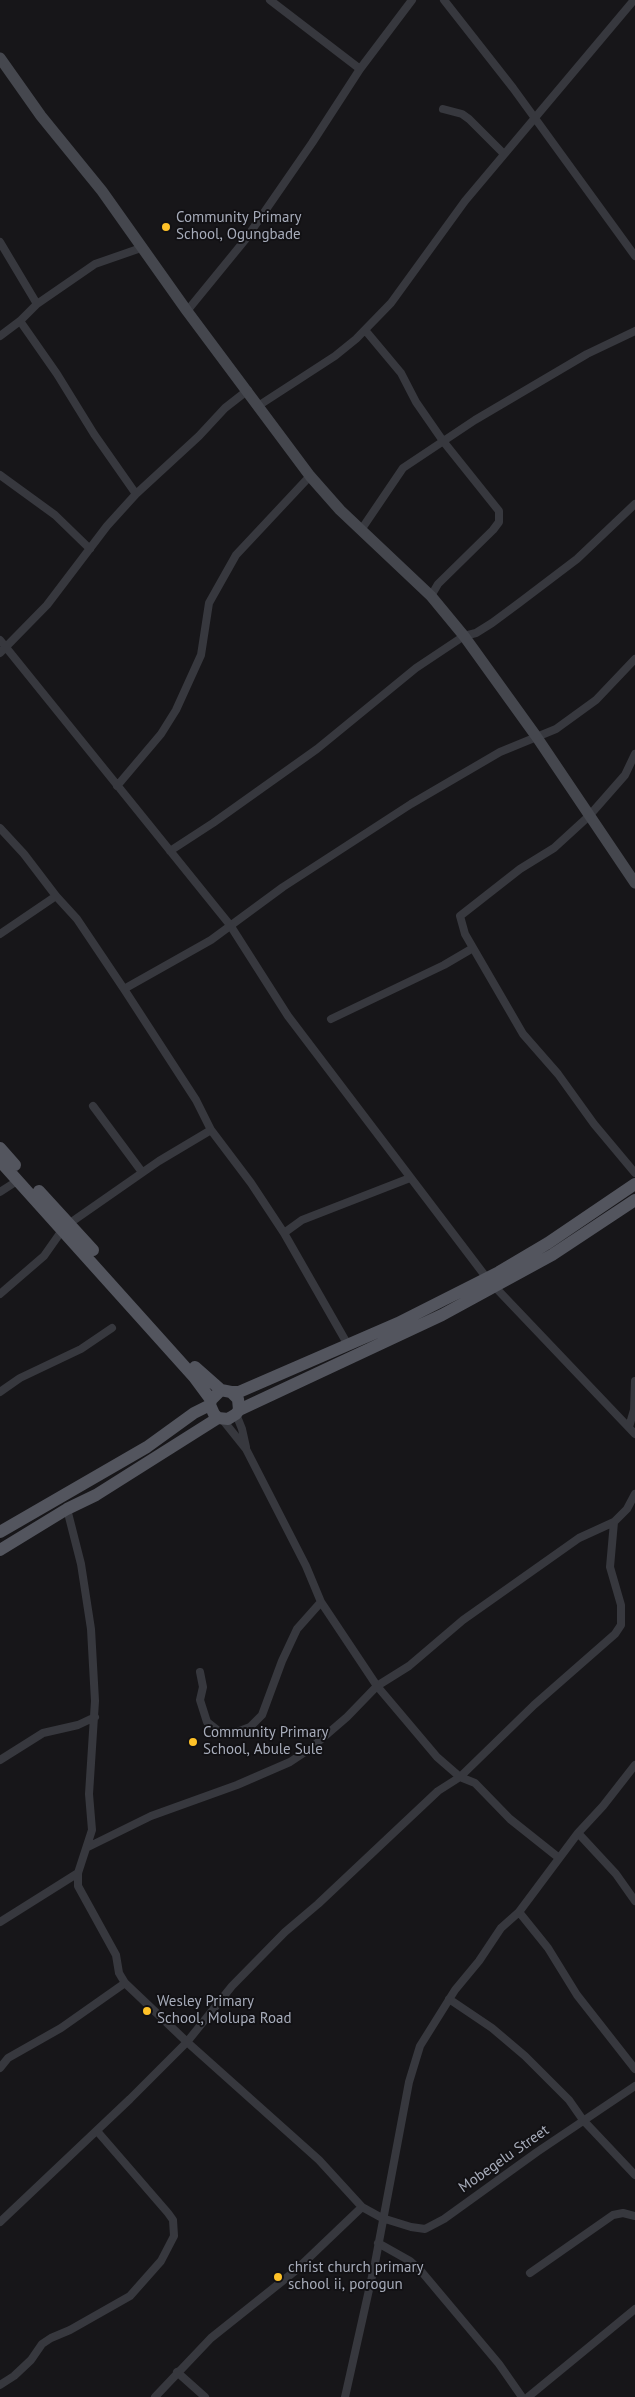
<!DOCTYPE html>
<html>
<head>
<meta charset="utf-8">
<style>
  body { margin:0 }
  canvas { display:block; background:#171619 }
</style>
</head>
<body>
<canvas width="635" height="2397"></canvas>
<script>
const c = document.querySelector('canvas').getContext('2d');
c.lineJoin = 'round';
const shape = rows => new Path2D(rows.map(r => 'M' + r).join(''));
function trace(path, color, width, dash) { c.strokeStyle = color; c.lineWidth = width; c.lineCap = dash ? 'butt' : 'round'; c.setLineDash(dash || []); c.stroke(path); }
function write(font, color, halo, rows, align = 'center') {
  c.font = font + ' "PT Sans",sans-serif'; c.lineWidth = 4; c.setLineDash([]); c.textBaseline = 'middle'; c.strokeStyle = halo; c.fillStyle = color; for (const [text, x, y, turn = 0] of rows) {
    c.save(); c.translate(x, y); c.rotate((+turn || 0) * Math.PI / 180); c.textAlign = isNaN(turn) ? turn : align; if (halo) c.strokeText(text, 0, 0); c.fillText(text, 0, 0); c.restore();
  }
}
const street = shape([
  [270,0,360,69],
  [444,0,513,88,635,256],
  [443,109,462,114,469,119,504,154],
  [0,242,37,304],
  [187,311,245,240,312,143,360,69,412,0],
  [20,321,57,374,94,434,136,494],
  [365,330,401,373,416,402,443,441,499,511,499,522,493,530,438,584,431,596],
  [0,336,20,321,37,304,95,264,141,248],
  [258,406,335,356,356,339,391,303,465,201,634,0],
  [0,475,55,515,90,549],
  [361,530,403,468,475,420,587,354,635,331],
  [0,640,230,925,288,1016,486,1277],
  [0,653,47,605,107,526,136,494,199,436,225,408,248,390],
  [635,754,625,775,589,816,554,848,520,869,460,916,465,934,523,1034,558,1074,594,1124,635,1173],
  [117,786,161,734,176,710,201,655,209,603,236,555,310,476],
  [0,828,24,854,56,896,77,919,124,989,196,1100,211,1130,251,1183,284,1233,348,1345],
  [170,851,213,823,317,749,416,668,464,636,476,633,492,623,519,603,577,559,635,504],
  [0,934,56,896],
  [124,989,211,940,283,887,411,804,500,752,556,729,596,700,635,659],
  [331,1019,444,965,473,948],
  [93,1106,142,1172],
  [0,1192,17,1181],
  [70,1223,159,1161,211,1130],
  [284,1233,302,1220,410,1178],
  [495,1287,635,1434],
  [0,1294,44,1256,63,1229],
  [0,1392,20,1378,81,1349,112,1328],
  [236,1414,242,1429,246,1447],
  [222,1419,246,1449,306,1566,321,1602,377,1686,437,1757,460,1777,475,1783,510,1819,559,1858],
  [629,1427,634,1410,635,1381],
  [67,1509,81,1564,91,1629,95,1701,89,1794,92,1830,78,1873,78,1886,116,1955,119,1973,125,1983,187,2042,319,2160,362,2207,382,2218,411,2227,425,2229,444,2219,537,2152,635,2086],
  [200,1672,203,1687,200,1700,207,1722,221,1733,237,1732,250,1727,262,1715,282,1661,297,1629,321,1602],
  [0,1760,43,1733,78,1725,95,1717],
  [578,1833,616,1874,635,1901],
  [88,1847,151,1816,237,1785,290,1762,311,1748,347,1717,377,1686,409,1666,463,1620,579,1538,614,1522],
  [519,1912,548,1948,577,1995,635,2069],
  [0,1922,78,1873],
  [449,1999,492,2028,525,2056,569,2100,583,2120,635,2175],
  [0,2068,8,2058,61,2028,125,1983],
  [0,2222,130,2099,187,2042,232,1986,285,1932,318,1904,438,1791,460,1777,534,1705,615,1634,621,1625,621,1605,610,1567,614,1522,627,1509,635,1494],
  [378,2243,410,2261,421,2271,499,2364,522,2397],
  [530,2273,613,2215,623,2213,635,2216],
  [177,2372,205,2397],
  [0,2385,14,2376,31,2360,42,2344,51,2338,70,2330,130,2296,161,2261,174,2236,173,2220,168,2213,97,2131],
  [155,2397,211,2338,295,2271,362,2207],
  [345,2397,375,2263,409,2082,420,2046,455,1990,479,1961,501,1928,519,1912,578,1833,603,1806,635,1765],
  [528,2397,635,2309]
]);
const secondary = shape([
  [0,58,41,116,102,191,187,311,310,476,340,510,431,596,464,636,536,736,635,883]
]);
const primary = shape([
  [0,1148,15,1165],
  [0,1161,194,1377,211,1400,210,1405,214,1414,218,1418,228,1419,236,1414,239,1410,238,1399,231,1392,221,1390,211,1400],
  [39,1191,93,1250],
  [195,1367,221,1390],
  [231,1392,239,1392,398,1323,499,1272,548,1243,635,1184],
  [239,1410,442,1315,552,1255,635,1200],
  [0,1532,147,1447,194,1413,210,1405],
  [0,1550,67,1509,96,1495,218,1418]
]);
const markers = [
  [166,227,5,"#ffc228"],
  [193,1742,5,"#ffc228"],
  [147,2011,5,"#ffc228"],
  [278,2277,5,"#ffc228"]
];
const poiNames = [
  ["Community Primary",176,218],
  ["School, Ogungbade",176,235],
  ["Community Primary",203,1733],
  ["School, Abule Sule",203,1750],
  ["Wesley Primary",157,2002],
  ["School, Molupa Road",157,2019],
  ["christ church primary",288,2268],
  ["school ii, porogun",288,2285]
];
const streetNames = [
  ["Mobegelu Street",504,2159,-35]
];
trace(street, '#37383e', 8);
trace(secondary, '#45474e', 11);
trace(primary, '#53555e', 12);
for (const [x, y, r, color] of markers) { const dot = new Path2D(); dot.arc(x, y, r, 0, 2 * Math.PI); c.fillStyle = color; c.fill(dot); trace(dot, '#121114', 2); }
write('15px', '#a7acba', '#121114', poiNames, 'left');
write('15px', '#a7acba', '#121114', streetNames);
</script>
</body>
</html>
